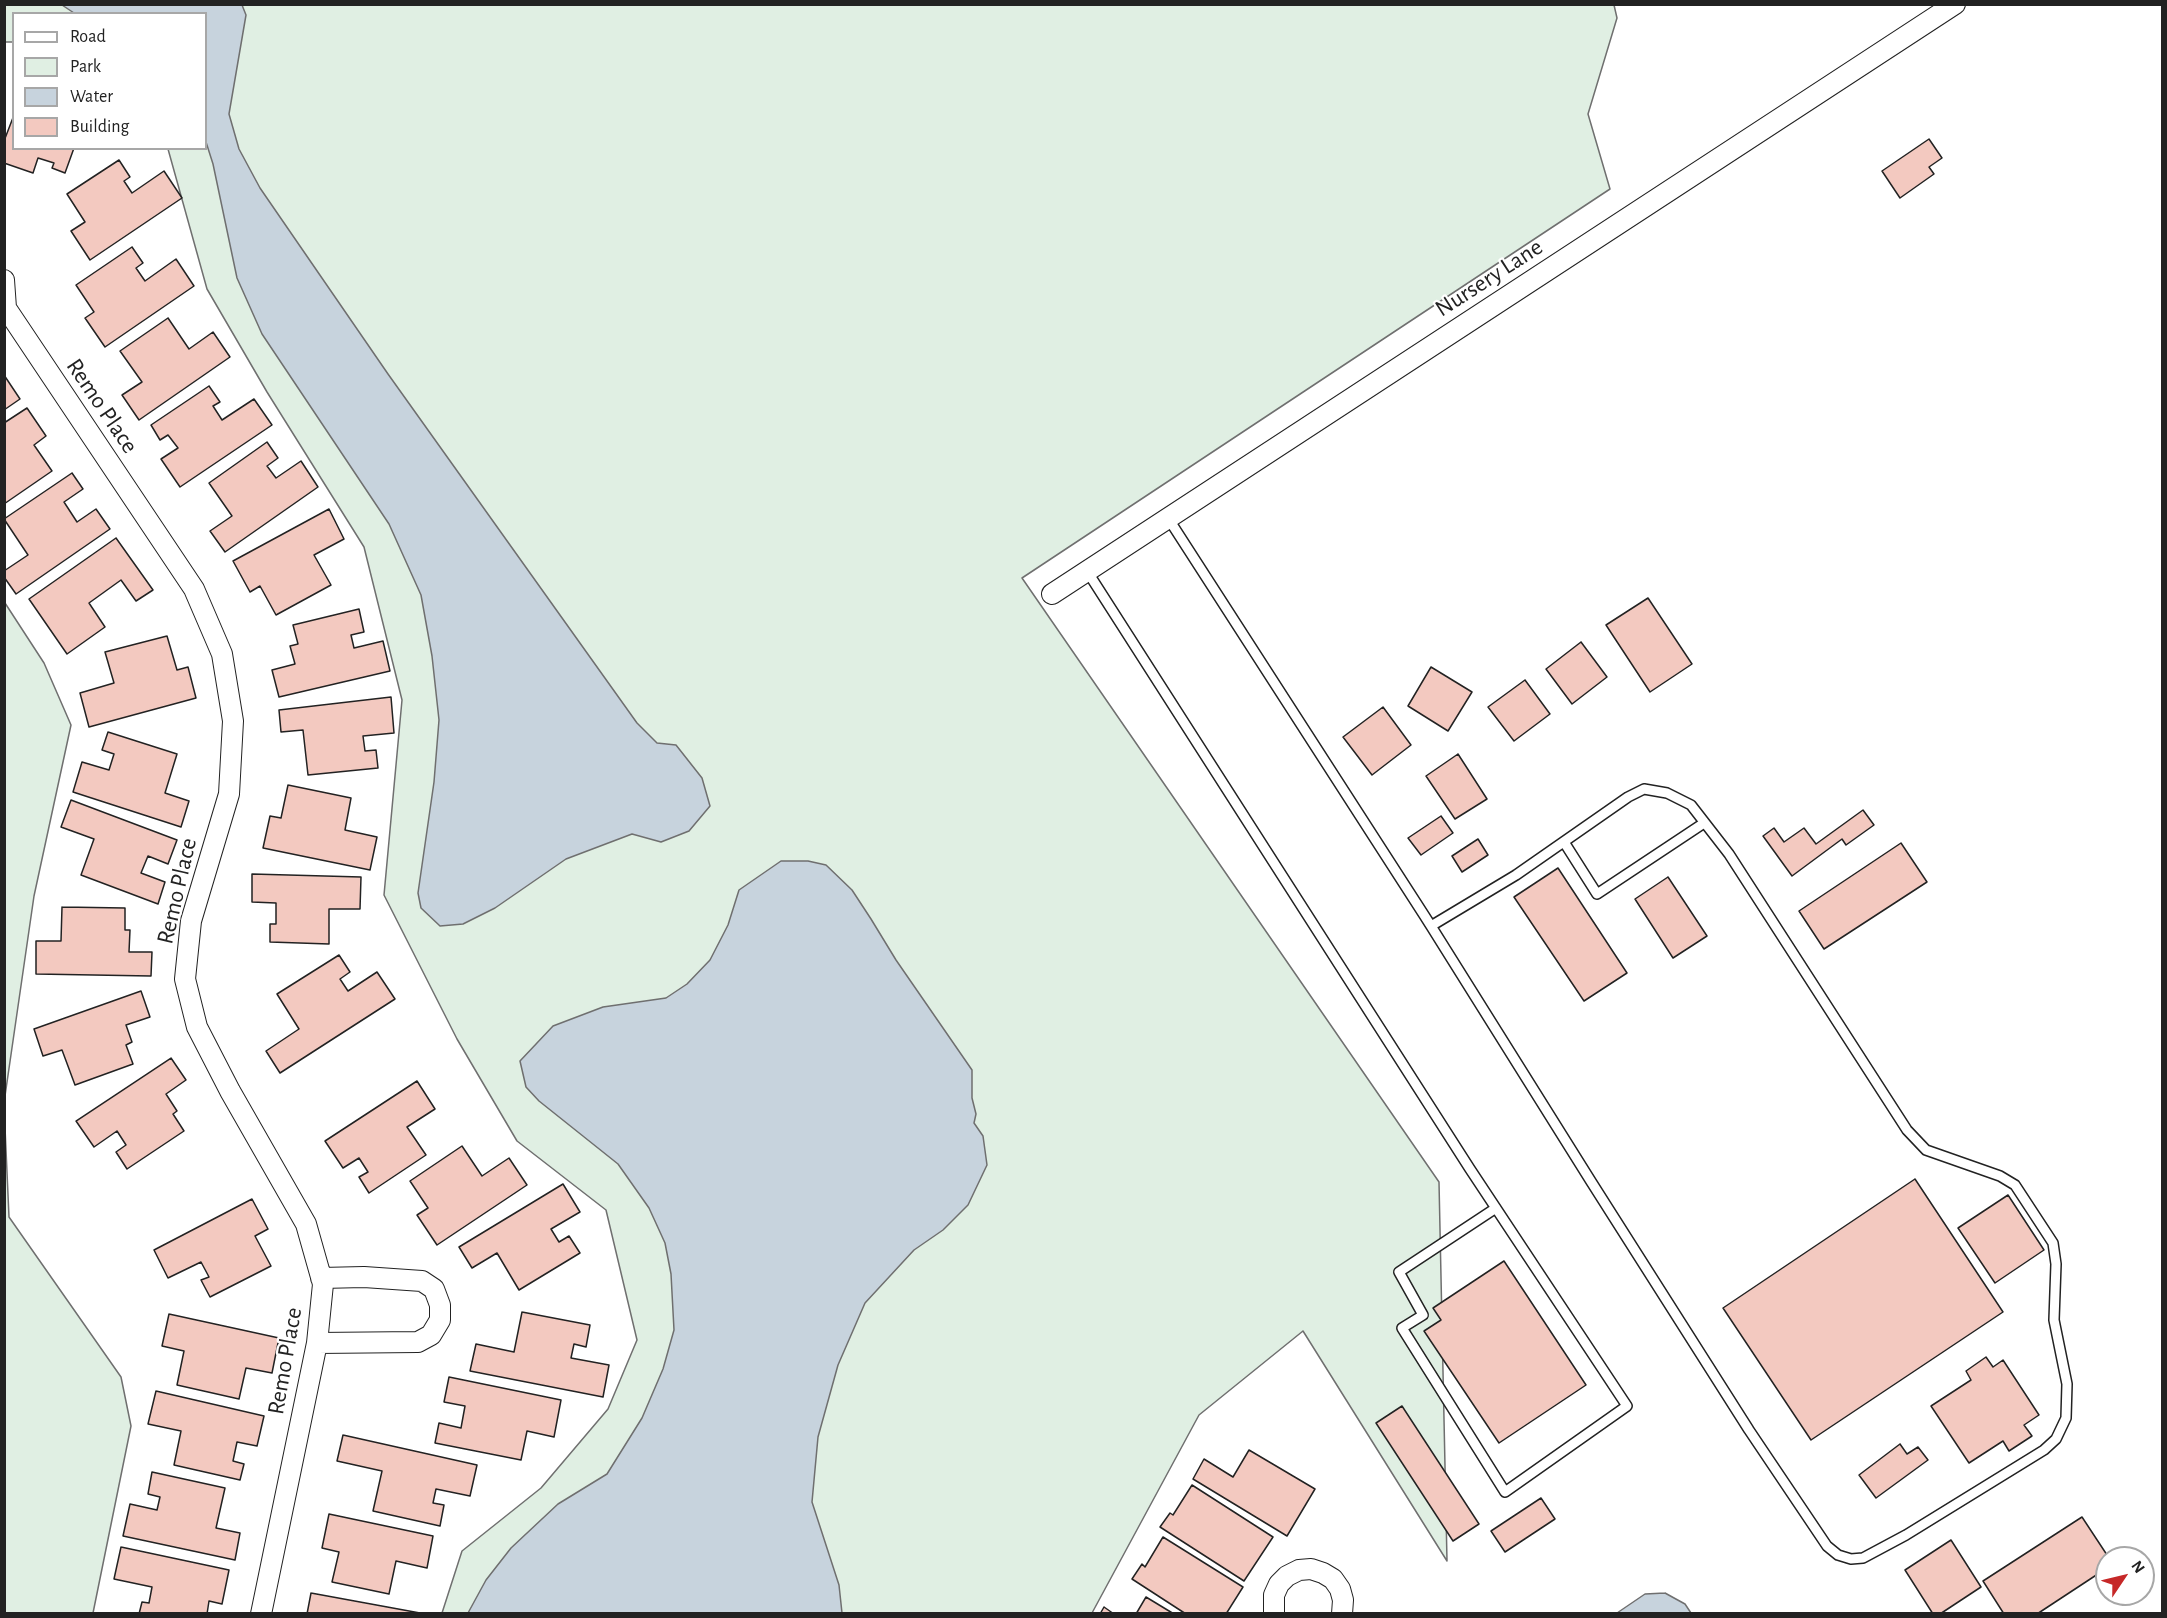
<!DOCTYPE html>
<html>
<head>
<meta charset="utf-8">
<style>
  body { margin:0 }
  #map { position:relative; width:2167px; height:1618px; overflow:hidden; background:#fff; font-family:"Alegreya Sans",sans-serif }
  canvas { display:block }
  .frame { position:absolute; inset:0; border:6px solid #222; pointer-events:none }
  .legend { position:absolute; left:12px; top:12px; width:195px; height:138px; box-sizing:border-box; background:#fff; border:2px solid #a7a7a7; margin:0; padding:8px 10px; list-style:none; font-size:18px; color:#222 }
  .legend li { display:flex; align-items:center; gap:12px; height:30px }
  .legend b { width:30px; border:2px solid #a7a7a7 }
  .north { position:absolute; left:2095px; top:1546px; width:60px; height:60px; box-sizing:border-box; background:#fff; border:2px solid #a7a7a7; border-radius:50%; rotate:55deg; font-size:16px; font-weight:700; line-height:24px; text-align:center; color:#222 }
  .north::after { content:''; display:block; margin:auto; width:21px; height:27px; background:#c62828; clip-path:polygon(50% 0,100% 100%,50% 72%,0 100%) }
</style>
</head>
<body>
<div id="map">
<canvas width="2167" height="1618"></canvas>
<div class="frame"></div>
<ul class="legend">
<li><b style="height:8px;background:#fff"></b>Road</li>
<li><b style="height:16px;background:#e0efe3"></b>Park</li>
<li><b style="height:16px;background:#c7d3dd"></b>Water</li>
<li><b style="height:16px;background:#f3c9c0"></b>Building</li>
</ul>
<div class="north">N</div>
</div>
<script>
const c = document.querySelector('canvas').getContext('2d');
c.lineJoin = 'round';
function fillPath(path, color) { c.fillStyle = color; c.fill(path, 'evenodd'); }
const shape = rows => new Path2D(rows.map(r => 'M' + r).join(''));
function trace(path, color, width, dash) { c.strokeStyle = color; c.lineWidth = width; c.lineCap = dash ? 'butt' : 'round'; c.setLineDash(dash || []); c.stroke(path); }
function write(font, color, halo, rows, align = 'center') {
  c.font = font + ' "Alegreya Sans",sans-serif'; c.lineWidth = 4.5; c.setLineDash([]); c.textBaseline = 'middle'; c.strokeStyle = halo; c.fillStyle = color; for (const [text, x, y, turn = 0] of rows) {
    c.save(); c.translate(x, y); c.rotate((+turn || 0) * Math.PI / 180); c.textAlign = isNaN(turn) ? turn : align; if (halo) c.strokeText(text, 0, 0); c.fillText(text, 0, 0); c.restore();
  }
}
const green = shape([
  [4,5,1614,5,1617,18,1588,114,1610,189,1022,578,1439,1182,1447,1561,1303,1331,1199,1415,1092,1613,442,1613,462,1551,541,1488,608,1409,637,1340,606,1210,517,1141,457,1039,384,895,402,700,364,547,267,392,207,289,168,149,206,148,206,14,14,14,13,42,5,42,4,5],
  [5,603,44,663,71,725,34,896,5,1096,5,603],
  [4,1105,9,1217,121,1377,131,1426,93,1613,5,1613,4,1105]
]);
const water = shape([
  [62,5,242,5,246,15,229,114,239,149,260,188,388,374,637,723,657,743,676,745,702,778,710,806,689,831,661,842,632,834,566,859,495,908,463,924,440,926,421,908,418,893,434,782,439,720,432,656,421,595,389,524,262,334,237,278,213,164,206,142,206,14,74,13,62,5],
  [781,861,808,861,826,865,852,890,871,919,896,960,972,1070,972,1098,976,1114,974,1123,983,1136,987,1165,968,1205,943,1230,914,1250,865,1303,838,1365,818,1437,812,1502,839,1585,842,1613,468,1613,486,1580,511,1548,558,1504,607,1474,642,1418,663,1369,674,1330,671,1274,665,1243,649,1208,618,1164,539,1101,526,1087,520,1061,553,1026,603,1007,666,998,687,984,710,960,728,925,739,890,781,861],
  [1665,1593,1685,1604,1691,1613,1617,1613,1645,1594,1665,1593]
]);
const building = shape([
  [14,115,14,148,74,148,65,173,52,168,54,163,38,158,33,173,4,163,4,141,14,115],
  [1929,139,1942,158,1929,167,1934,174,1900,198,1882,171,1929,139],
  [119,160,130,177,124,181,132,193,164,171,182,198,90,260,71,231,85,222,67,194,119,160],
  [132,247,143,263,136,268,145,281,176,259,194,286,105,347,85,318,94,312,76,285,132,247],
  [168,318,189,349,213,332,230,357,139,420,122,395,142,382,120,351,168,318],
  [4,375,20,399,4,410,4,375],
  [209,386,220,402,213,406,222,420,254,399,272,425,180,487,161,459,178,448,168,435,160,440,151,425,209,386],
  [27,408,46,436,34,445,52,471,4,504,4,423,27,408],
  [267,442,278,458,267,466,276,478,301,461,318,487,225,552,210,531,232,516,209,483,267,442],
  [72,473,83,489,64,502,77,522,96,509,110,529,16,594,4,577,4,571,28,555,4,519,72,473],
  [329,509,344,539,314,555,331,585,276,615,260,586,250,592,233,561,329,509],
  [116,538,153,590,136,601,121,580,89,603,105,627,67,654,29,599,116,538],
  [1648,598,1692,664,1650,692,1606,625,1648,598],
  [359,609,364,632,351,635,354,648,383,641,390,671,279,697,272,670,295,664,290,646,298,644,293,625,359,609],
  [167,636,177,670,188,667,196,698,89,727,80,693,114,683,105,652,167,636],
  [1581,642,1607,677,1572,704,1546,669,1581,642],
  [1431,667,1472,692,1448,731,1408,706,1431,667],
  [1525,680,1550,714,1514,741,1488,707,1525,680],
  [391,697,394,733,363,736,365,751,376,750,378,768,308,775,303,730,281,732,279,710,391,697],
  [1383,707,1411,745,1372,775,1343,737,1383,707],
  [108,732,177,754,165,793,189,801,181,827,73,792,82,762,109,770,114,754,102,750,108,732],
  [1458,754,1487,799,1455,819,1426,776,1458,754],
  [288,785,351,798,345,830,377,837,370,870,263,848,270,816,281,818,288,785],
  [71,800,177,840,168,864,148,856,141,873,165,882,158,904,81,875,94,839,61,827,71,800],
  [1863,810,1874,825,1846,845,1842,839,1792,876,1763,836,1774,828,1784,842,1804,828,1816,844,1863,810],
  [1441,816,1453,833,1421,855,1408,838,1441,816],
  [1478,839,1488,855,1462,872,1452,856,1478,839],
  [1901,843,1927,882,1824,949,1799,911,1901,843],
  [1558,868,1627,973,1584,1001,1514,897,1558,868],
  [252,874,361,877,360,909,329,909,329,944,270,942,270,924,276,924,276,903,252,902,252,874],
  [1668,877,1707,936,1673,958,1635,899,1668,877],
  [62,907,125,908,125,930,130,930,129,952,152,952,151,976,36,974,36,941,61,941,62,907],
  [339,955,350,972,340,979,348,991,377,972,395,999,280,1073,266,1051,299,1029,277,994,339,955],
  [141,991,150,1017,126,1025,132,1042,126,1045,133,1064,75,1085,62,1050,43,1056,34,1029,141,991],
  [171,1058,186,1080,166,1094,177,1111,173,1114,184,1131,127,1169,116,1152,126,1145,117,1131,94,1147,76,1121,171,1058],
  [417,1081,435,1109,407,1127,426,1155,369,1193,359,1177,368,1172,359,1158,343,1168,325,1141,417,1081],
  [462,1146,482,1176,509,1158,527,1185,437,1245,417,1215,428,1208,410,1181,462,1146],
  [1915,1179,2003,1312,1811,1440,1723,1308,1915,1179],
  [563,1184,580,1212,551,1229,559,1242,569,1236,580,1253,519,1290,497,1253,472,1268,459,1247,563,1184],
  [2008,1195,2044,1250,1995,1283,1958,1228,2008,1195],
  [252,1199,268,1229,255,1236,271,1266,210,1297,201,1280,209,1277,201,1262,168,1278,154,1250,252,1199],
  [1504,1261,1586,1385,1499,1443,1424,1331,1441,1320,1433,1308,1504,1261],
  [522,1312,590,1325,586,1347,574,1344,571,1358,609,1365,603,1397,470,1371,476,1344,514,1352,522,1312],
  [169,1314,279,1338,272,1373,246,1368,239,1399,177,1385,184,1351,162,1346,169,1314],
  [1986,1357,1993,1367,2003,1360,2039,1415,2024,1425,2032,1436,2009,1451,2003,1441,1969,1463,1931,1406,1971,1380,1966,1371,1986,1357],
  [449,1377,561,1400,554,1437,527,1431,521,1460,435,1443,439,1423,461,1428,465,1406,444,1402,449,1377],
  [156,1391,264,1416,257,1446,237,1442,233,1461,244,1464,240,1480,174,1465,181,1431,148,1424,156,1391],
  [1402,1406,1479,1524,1453,1541,1376,1423,1402,1406],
  [343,1435,477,1465,470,1496,436,1489,433,1503,444,1505,440,1526,373,1511,382,1471,337,1461,343,1435],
  [1900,1444,1907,1454,1918,1447,1928,1460,1876,1498,1859,1475,1900,1444],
  [1249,1450,1315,1489,1287,1536,1193,1479,1204,1459,1233,1477,1249,1450],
  [152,1472,225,1488,216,1528,240,1533,235,1560,123,1536,130,1504,157,1510,160,1497,148,1494,152,1472],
  [1192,1485,1273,1537,1244,1581,1160,1527,1170,1513,1173,1515,1192,1485],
  [1541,1498,1555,1519,1505,1552,1491,1531,1541,1498],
  [329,1514,433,1536,427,1568,396,1561,389,1594,332,1582,339,1552,322,1548,329,1514],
  [2082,1517,2109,1558,2107,1558,2107,1568,2037,1614,2004,1614,1983,1581,2082,1517],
  [1163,1537,1243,1587,1226,1614,1186,1614,1132,1579,1142,1564,1145,1567,1163,1537],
  [1951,1540,1981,1587,1940,1614,1933,1614,1905,1570,1951,1540],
  [121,1547,229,1570,222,1604,209,1601,207,1614,139,1614,142,1602,149,1603,152,1587,114,1579,121,1547],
  [311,1593,420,1613,420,1614,307,1614,311,1593],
  [1146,1597,1174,1614,1136,1614,1146,1597],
  [1104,1607,1114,1614,1100,1614,1104,1607]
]);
const service = shape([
  [1168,518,1424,915,1431,926,1592,1183,1749,1430,1827,1546,1838,1555,1851,1559,1863,1558,1906,1535,2044,1450,2056,1439,2066,1418,2067,1384,2054,1320,2056,1264,2053,1243,2015,1185,2000,1176,1926,1150,1907,1130,1729,854,1691,805,1667,793,1644,789,1628,797,1516,875,1431,926],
  [1087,571,1470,1169,1627,1406,1505,1492,1402,1328,1423,1315,1399,1272,1496,1208],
  [1564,842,1597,894,1704,823]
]);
const minor = shape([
  [4,280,6,308,194,589,222,654,233,721,229,794,191,921,185,979,197,1027,230,1091,306,1224,323,1284,317,1343,261,1614],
  [1052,594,1955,4],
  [317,1343,418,1342,431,1335,440,1320,440,1305,434,1289,422,1281,364,1277,321,1278],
  [1274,1614,1274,1595,1279,1584,1287,1576,1299,1570,1311,1569,1323,1573,1333,1579,1340,1589,1343,1600,1342,1614]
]);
const streetNames = [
  ["Nursery Lane",1489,278,-33],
  ["Remo Place",102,406,56],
  ["Remo Place",177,891,-77],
  ["Remo Place",285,1361,-80]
];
fillPath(green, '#e0efe3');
trace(green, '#6f6f6f', 1.5);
fillPath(water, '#c7d3dd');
trace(water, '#6f6f6f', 1.5);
fillPath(building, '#f3c9c0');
trace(building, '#222', 1.5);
trace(service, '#222', 12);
trace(minor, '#222', 22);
trace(service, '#fff', 9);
trace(minor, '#fff', 20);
write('24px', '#222', '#fff', streetNames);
</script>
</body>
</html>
